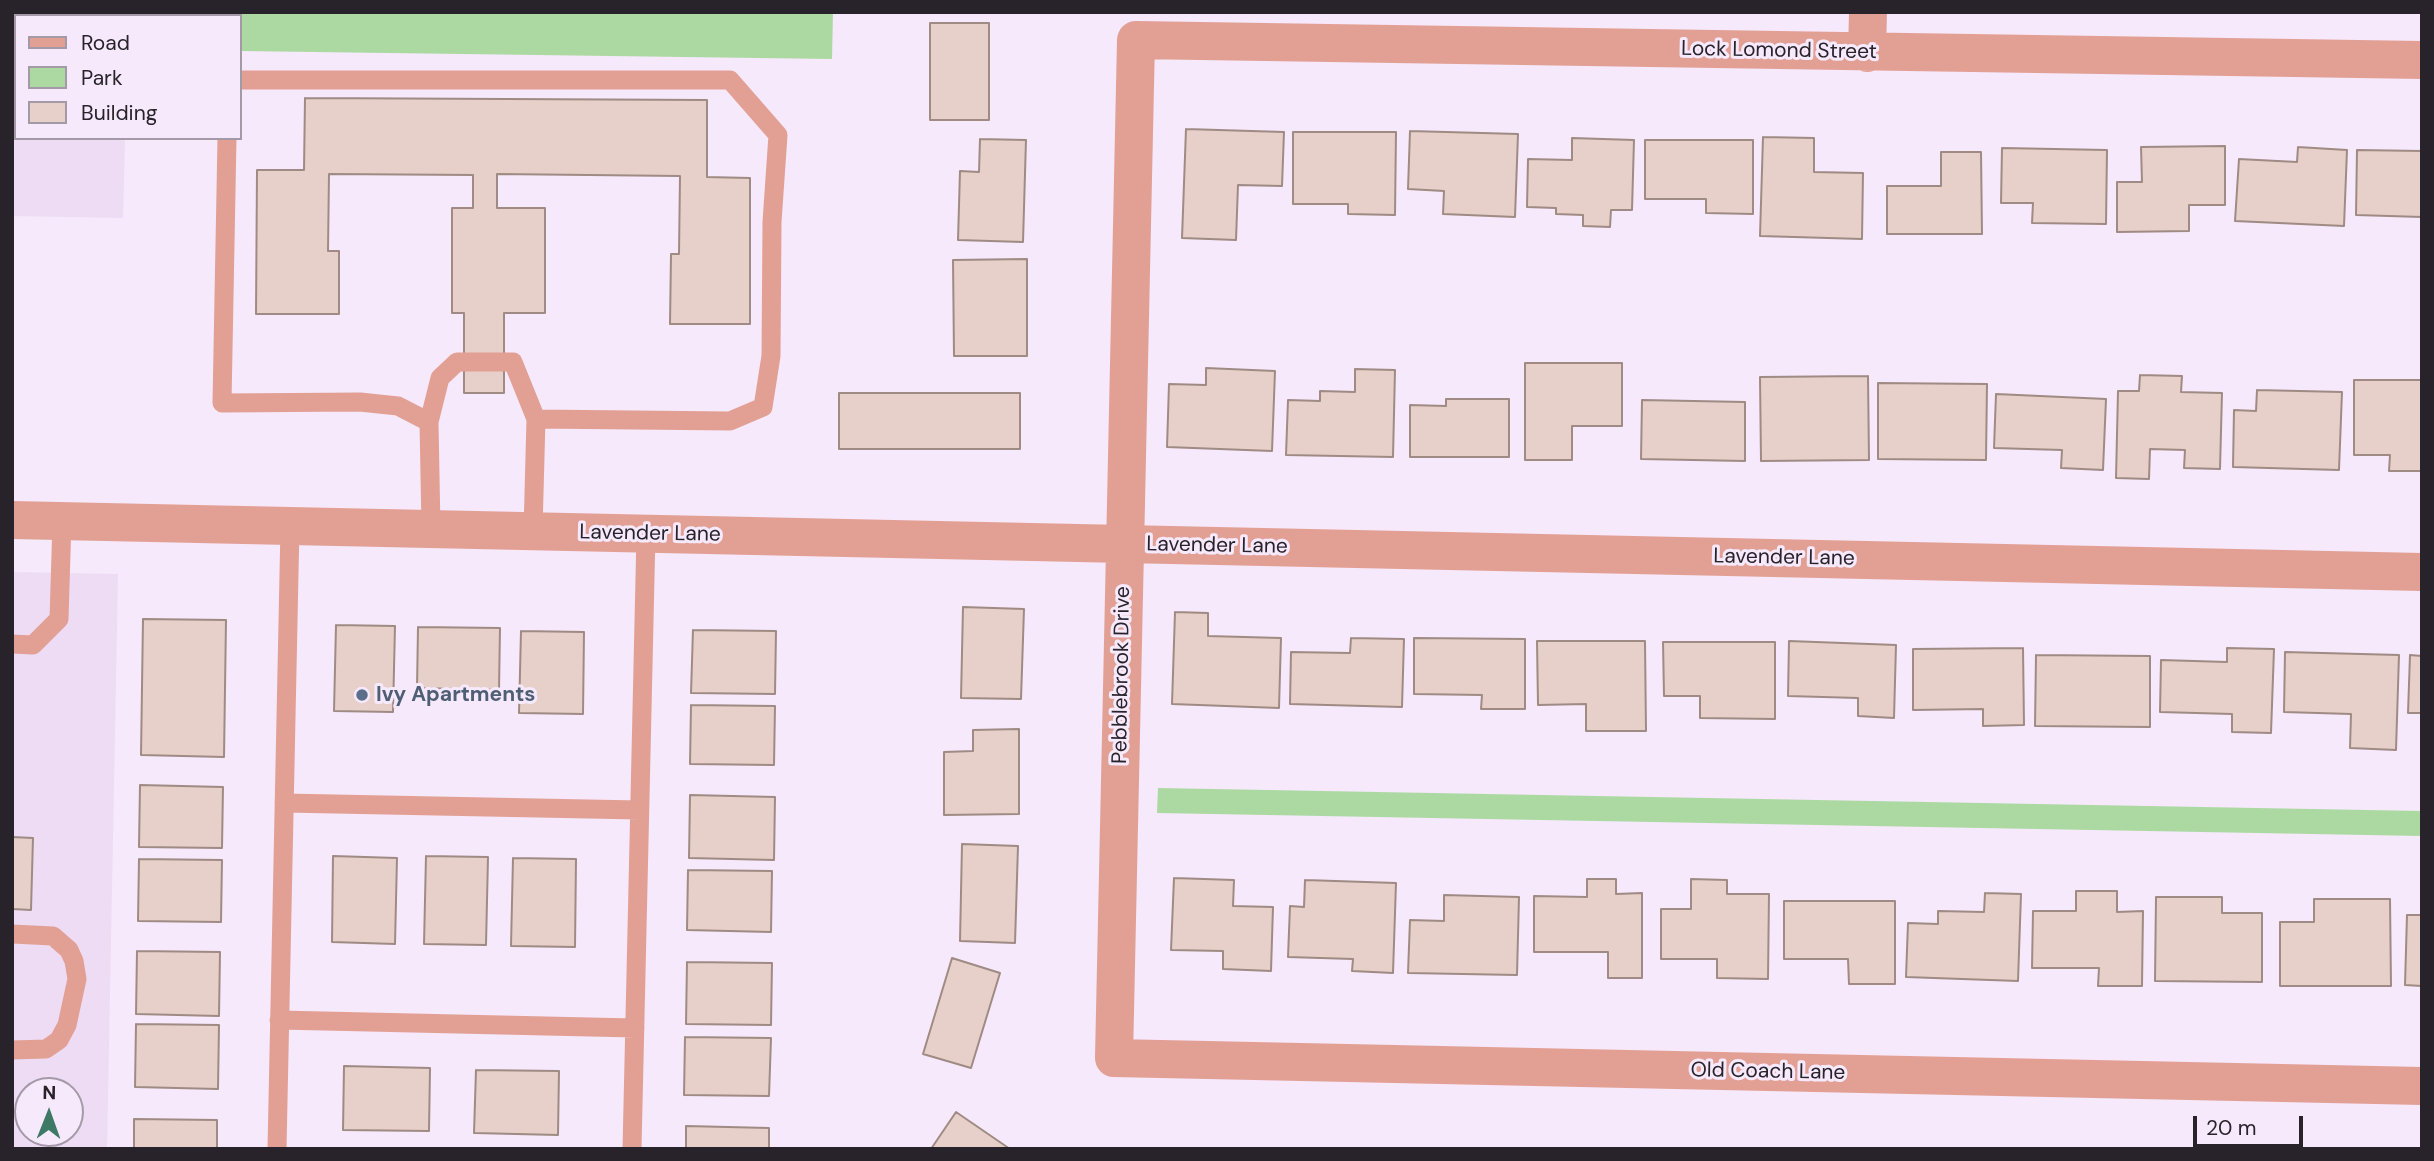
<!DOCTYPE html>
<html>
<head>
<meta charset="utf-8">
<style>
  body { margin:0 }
  #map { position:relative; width:2434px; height:1161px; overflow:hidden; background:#f6e9fb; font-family:"DM Sans",sans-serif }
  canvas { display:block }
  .frame { position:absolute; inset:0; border:14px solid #28232a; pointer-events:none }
  .legend { position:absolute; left:14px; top:14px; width:228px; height:126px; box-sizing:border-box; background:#f6e9fb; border:2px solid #a49aa7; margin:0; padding:9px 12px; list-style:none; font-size:21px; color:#28232a }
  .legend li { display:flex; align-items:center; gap:14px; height:35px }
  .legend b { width:35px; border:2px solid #a49aa7 }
  .north { position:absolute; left:14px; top:1077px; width:70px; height:70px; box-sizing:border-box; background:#f6e9fb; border:2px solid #a49aa7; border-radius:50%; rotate:1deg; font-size:19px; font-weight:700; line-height:28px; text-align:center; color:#28232a }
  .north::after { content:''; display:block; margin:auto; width:24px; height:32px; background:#3d7964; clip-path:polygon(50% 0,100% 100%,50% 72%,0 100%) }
  .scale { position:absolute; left:2193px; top:1116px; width:110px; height:32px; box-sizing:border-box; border:4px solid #28232a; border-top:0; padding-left:9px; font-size:21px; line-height:24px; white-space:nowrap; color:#28232a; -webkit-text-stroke:5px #f6e9fb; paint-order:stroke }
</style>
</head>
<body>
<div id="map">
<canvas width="2434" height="1161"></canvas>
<div class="frame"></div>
<ul class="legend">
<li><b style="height:9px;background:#e2a095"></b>Road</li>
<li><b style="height:19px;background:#acd9a2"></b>Park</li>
<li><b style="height:19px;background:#e6d0c9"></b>Building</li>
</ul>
<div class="north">N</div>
<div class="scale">20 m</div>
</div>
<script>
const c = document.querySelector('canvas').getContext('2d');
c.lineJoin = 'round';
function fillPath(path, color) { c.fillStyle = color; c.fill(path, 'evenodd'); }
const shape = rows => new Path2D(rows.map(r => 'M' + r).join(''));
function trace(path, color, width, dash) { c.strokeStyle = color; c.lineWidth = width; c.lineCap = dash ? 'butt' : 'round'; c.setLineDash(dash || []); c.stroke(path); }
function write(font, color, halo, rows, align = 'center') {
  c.font = font + ' "DM Sans",sans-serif'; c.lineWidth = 6; c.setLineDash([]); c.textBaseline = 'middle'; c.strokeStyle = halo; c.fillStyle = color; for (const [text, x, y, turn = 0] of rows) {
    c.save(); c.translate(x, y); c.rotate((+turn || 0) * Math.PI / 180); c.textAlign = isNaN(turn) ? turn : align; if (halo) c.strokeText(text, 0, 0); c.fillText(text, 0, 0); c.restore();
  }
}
const built = shape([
  [12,49,16,49,16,138,125,138,123,218,12,216],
  [12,572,118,574,107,1149,12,1149],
  [28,1091,70,1091,70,1133,28,1133]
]);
const green = shape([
  [154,12,833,12,832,59,240,51,240,16,154,16],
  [1158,788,2422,811,2422,836,1157,813]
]);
const building = shape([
  [930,23,989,23,989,120,930,120,930,23],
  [305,98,707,100,707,177,750,178,750,324,670,324,671,254,679,254,680,176,497,174,497,208,545,208,545,313,504,313,504,393,464,393,464,313,452,313,452,208,473,208,473,175,329,174,328,251,339,251,339,314,256,314,257,170,304,170,305,98],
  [1186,129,1284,132,1282,186,1238,185,1236,240,1182,238,1186,129],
  [1410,131,1518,134,1515,217,1443,214,1444,191,1408,189,1410,131],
  [1293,132,1396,132,1395,215,1348,214,1348,204,1293,204,1293,132],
  [1763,137,1814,138,1814,172,1863,173,1862,239,1760,236,1763,137],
  [1572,138,1634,140,1632,210,1611,210,1610,227,1583,226,1583,215,1556,214,1556,208,1527,207,1528,159,1572,160,1572,138],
  [980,139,1026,140,1023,242,958,240,960,171,979,172,980,139],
  [1645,140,1753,140,1753,214,1706,213,1706,199,1645,199,1645,140],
  [2225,146,2225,205,2189,205,2189,231,2117,232,2117,182,2142,182,2141,147,2225,146],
  [2298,147,2347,150,2344,226,2235,221,2239,159,2297,162,2298,147],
  [2002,148,2107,150,2106,224,2032,223,2033,203,2001,203,2002,148],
  [2357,150,2422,151,2422,217,2356,215,2357,150],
  [1941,152,1981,152,1982,234,1887,234,1887,186,1941,186,1941,152],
  [1027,259,1027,356,954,356,953,260,1027,259],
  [1525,363,1622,363,1622,426,1572,426,1572,460,1525,460,1525,363],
  [1206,368,1275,371,1272,451,1167,447,1169,384,1206,385,1206,368],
  [1355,369,1395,370,1393,457,1286,455,1288,400,1320,401,1320,391,1355,392,1355,369],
  [2140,375,2182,376,2181,392,2222,393,2220,469,2184,468,2185,450,2150,449,2149,479,2116,478,2118,391,2139,391,2140,375],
  [1868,376,1869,460,1761,461,1760,377,1868,376],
  [2354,380,2422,380,2422,471,2389,471,2390,455,2354,455,2354,380],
  [1878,383,1987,384,1986,460,1878,459,1878,383],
  [2257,390,2342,392,2339,470,2233,467,2234,410,2256,411,2257,390],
  [839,393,1020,393,1020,449,839,449,839,393],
  [1996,394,2106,399,2103,470,2061,468,2062,450,1994,448,1996,394],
  [1446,399,1509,399,1509,457,1410,457,1410,405,1446,406,1446,399],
  [1642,400,1745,402,1745,461,1641,459,1642,400],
  [963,607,1024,609,1021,699,961,698,963,607],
  [1175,612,1208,613,1208,636,1281,638,1279,708,1172,704,1175,612],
  [143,619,226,620,224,757,141,755,143,619],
  [336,625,395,626,393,712,334,711,336,625],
  [418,627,500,628,499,690,417,688,418,627],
  [693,630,776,631,775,694,691,693,693,630],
  [521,631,584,632,583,714,519,713,521,631],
  [1351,638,1404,639,1402,707,1290,704,1291,652,1350,653,1351,638],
  [1414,638,1525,639,1525,709,1481,709,1482,695,1414,694,1414,638],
  [1537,641,1645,641,1646,731,1586,731,1586,704,1538,705,1537,641],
  [1789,641,1896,645,1894,718,1858,716,1858,698,1788,696,1789,641],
  [1663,642,1775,642,1775,719,1700,718,1700,696,1664,696,1663,642],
  [2023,648,2024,725,1983,726,1983,709,1913,710,1913,649,2023,648],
  [2227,648,2274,649,2271,733,2232,732,2232,714,2160,712,2161,660,2227,662,2227,648],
  [2285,652,2399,655,2396,750,2350,748,2351,714,2284,712,2285,652],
  [2036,655,2150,656,2150,727,2035,726,2036,655],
  [2410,655,2422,656,2422,713,2408,713,2410,655],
  [691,705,775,706,774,765,690,764,691,705],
  [1019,729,1019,814,944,815,944,752,973,751,973,730,1019,729],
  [140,785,223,787,222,848,139,847,140,785],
  [690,795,775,797,774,860,689,858,690,795],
  [12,837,33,838,31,910,12,909,12,837],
  [962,844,1018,846,1015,943,960,941,962,844],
  [333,856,397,858,395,944,332,942,333,856],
  [426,856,488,857,486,945,424,944,426,856],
  [513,858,576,859,575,947,511,946,513,858],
  [139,859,222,860,221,922,138,921,139,859],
  [688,870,772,871,771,932,687,930,688,870],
  [1174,878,1234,880,1233,906,1273,907,1271,971,1223,969,1223,951,1171,950,1174,878],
  [1587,879,1616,879,1616,894,1642,893,1642,978,1608,978,1608,952,1534,952,1534,896,1587,897,1587,879],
  [1691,879,1727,880,1727,894,1769,894,1768,979,1717,978,1717,959,1661,959,1661,909,1691,909,1691,879],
  [1305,880,1396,883,1393,973,1352,971,1353,959,1288,957,1290,906,1304,907,1305,880],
  [2076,891,2117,891,2117,912,2143,911,2142,986,2098,986,2099,968,2032,968,2033,911,2076,911,2076,891],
  [1985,893,2021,894,2018,981,1906,977,1908,923,1938,924,1938,911,1984,912,1985,893],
  [1444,895,1519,897,1517,975,1408,973,1410,920,1444,921,1444,895],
  [2156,897,2222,897,2222,913,2262,913,2262,982,2155,981,2156,897],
  [2314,899,2390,899,2391,986,2280,986,2280,922,2314,922,2314,899],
  [1784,901,1895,901,1895,984,1849,984,1848,959,1784,959,1784,901],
  [2407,915,2422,915,2422,986,2405,985,2407,915],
  [137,951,220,952,219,1016,136,1014,137,951],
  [952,958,1000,973,971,1068,923,1054,952,958],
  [687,962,772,963,771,1025,686,1024,687,962],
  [136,1024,219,1025,218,1089,135,1087,136,1024],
  [685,1037,771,1038,769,1096,684,1095,685,1037],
  [344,1066,430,1068,429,1131,343,1130,344,1066],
  [476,1070,559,1071,558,1135,474,1133,476,1070],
  [956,1112,1010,1149,931,1149,956,1112],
  [134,1119,217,1120,217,1149,134,1149,134,1119],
  [686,1126,769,1128,769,1149,686,1149,686,1126]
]);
const service = shape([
  [240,80,730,80,778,135,772,222,771,356,763,407,730,421,536,419,533,531],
  [227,138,222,403,360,402,398,406,429,422,431,529],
  [429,422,440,378,457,362,513,362,536,419],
  [12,644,33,645,59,619,62,521],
  [284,803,639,810],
  [12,934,53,936,69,950,74,961,77,979,67,1025,59,1040,46,1049,12,1050],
  [279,1020,635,1028],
  [277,1149,290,526],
  [632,1149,646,534]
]);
const minor = shape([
  [1867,53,1868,12],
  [2422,60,1136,40,1114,1058,2422,1086],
  [12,520,2422,572]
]);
const markers = [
  [362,695,7,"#5c6f8a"]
];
const streetNames = [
  ["Lock Lomond Street",1779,51,1],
  ["Lavender Lane",650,534,1],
  ["Lavender Lane",1217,546,1],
  ["Lavender Lane",1784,558,1],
  ["Pebblebrook Drive",1122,675,-89],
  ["Old Coach Lane",1768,1072,1]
];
const serviceNames = [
  ["Ivy Apartments",376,695]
];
fillPath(built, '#eddcf4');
fillPath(green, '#acd9a2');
fillPath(building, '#e6d0c9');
trace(building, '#9f8a84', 2);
trace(service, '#e2a095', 19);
trace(minor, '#e2a095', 38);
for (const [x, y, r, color] of markers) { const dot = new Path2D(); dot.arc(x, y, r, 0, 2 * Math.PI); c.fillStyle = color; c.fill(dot); trace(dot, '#f6e9fb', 2.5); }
write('21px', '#28232a', '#f6e9fb', streetNames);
write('bold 21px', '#4e5e75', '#f6e9fb', serviceNames, 'left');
</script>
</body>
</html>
